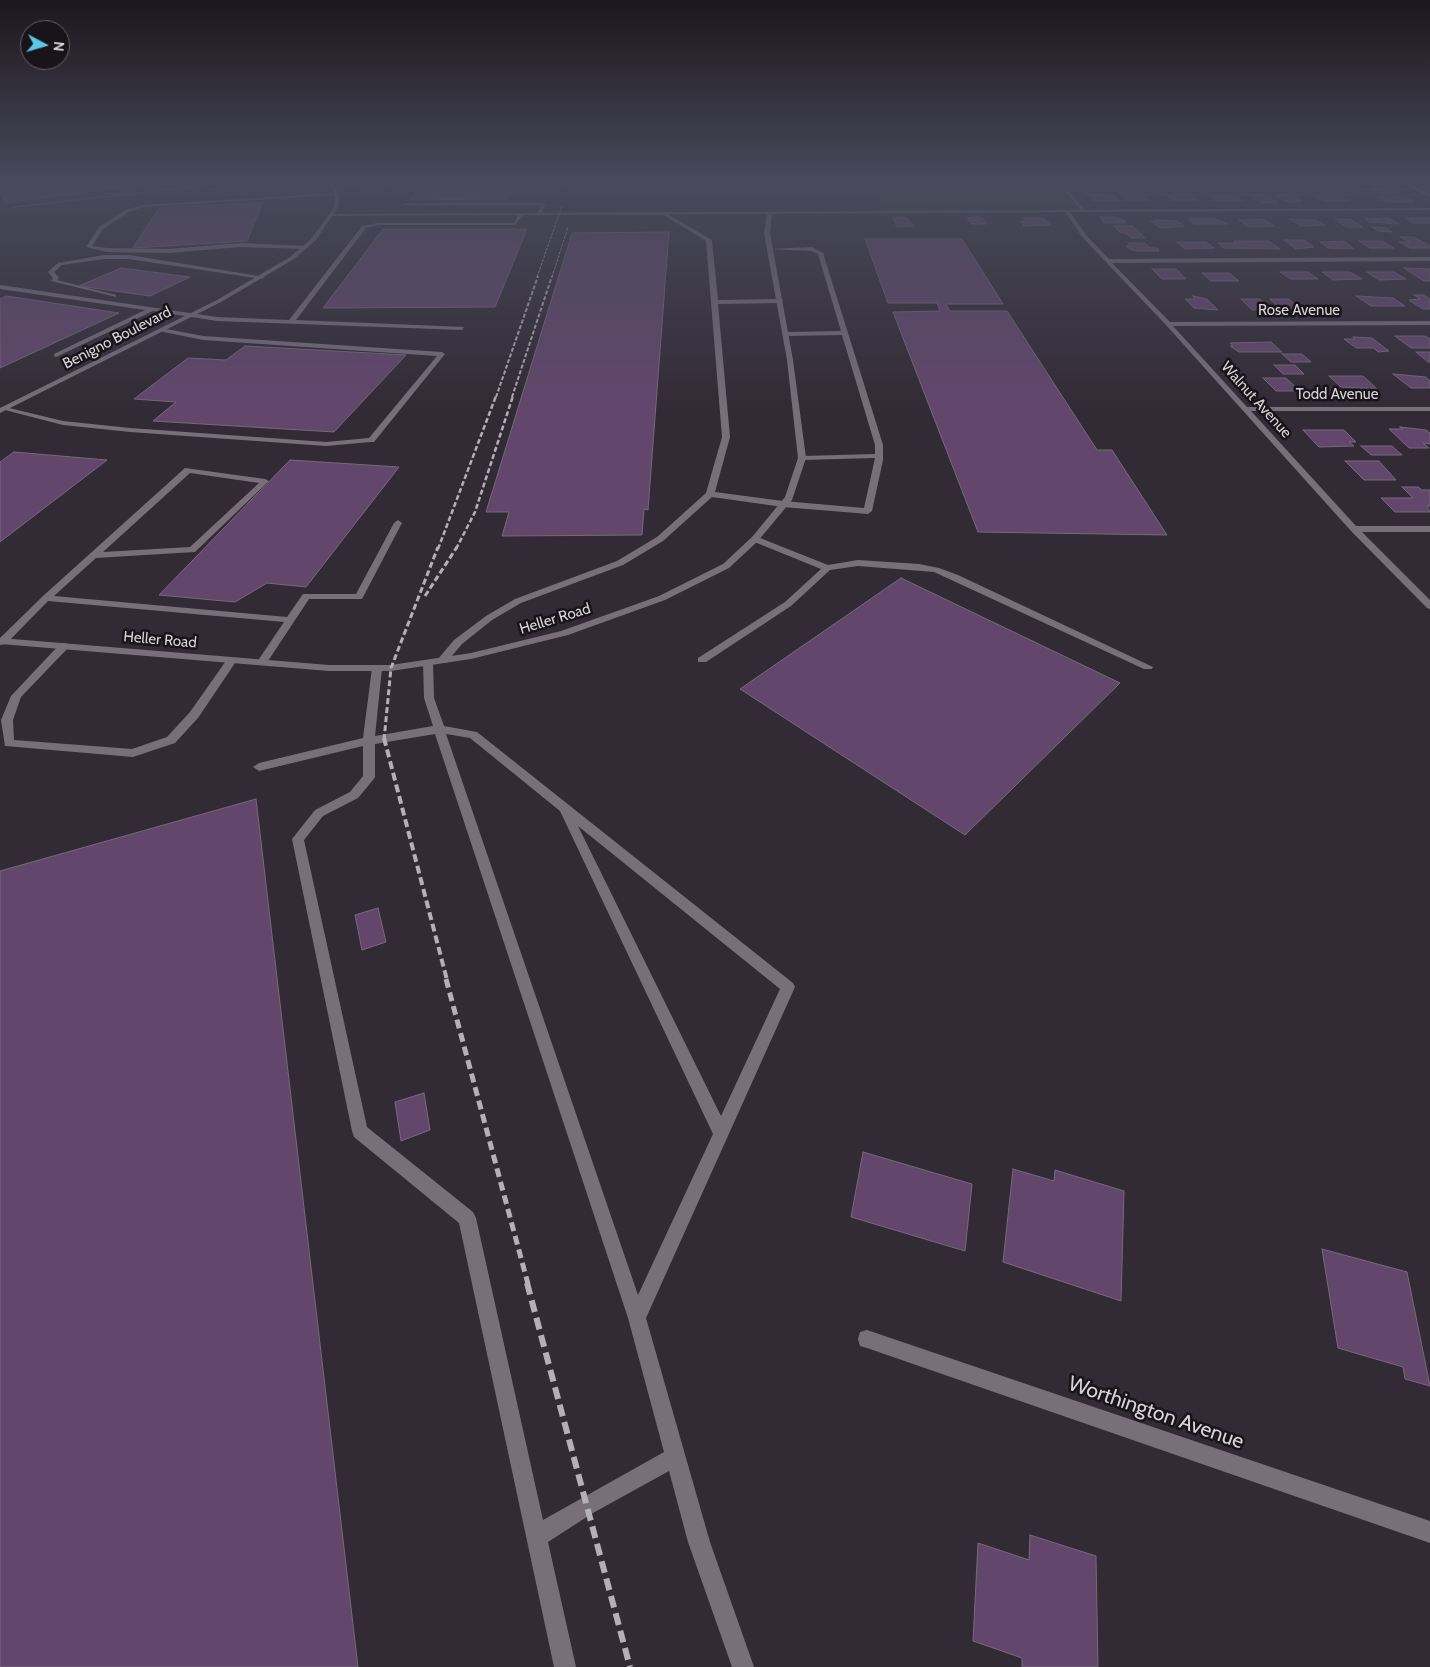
<!DOCTYPE html>
<html>
<head>
<meta charset="utf-8">
<style>
  body { margin:0 }
  #map { position:relative; width:1430px; height:1667px; overflow:hidden; background:#322a35; font-family:Cabin,sans-serif }
  canvas { display:block }
  .north { position:absolute; left:20px; top:20px; width:50px; height:50px; box-sizing:border-box; background:#181419; border:1px solid #656066; border-radius:50%; rotate:96deg; font-size:14px; font-weight:700; line-height:20px; text-align:center; color:#d8d3da }
  .north::after { content:''; display:block; margin:auto; width:18px; height:22px; background:#58c8e4; clip-path:polygon(50% 0,100% 100%,50% 72%,0 100%) }
</style>
</head>
<body>
<div id="map">
<canvas width="1430" height="1667"></canvas>
<div class="north">N</div>
</div>
<script>
const c = document.querySelector('canvas').getContext('2d');
c.lineJoin = 'round';
function fillPath(path, color) { c.fillStyle = color; c.fill(path, 'evenodd'); }
const shape = rows => new Path2D(rows.map(r => 'M' + r).join(''));
function trace(path, color, width, dash) { c.strokeStyle = color; c.lineWidth = width; c.lineCap = dash ? 'butt' : 'round'; c.setLineDash(dash || []); c.stroke(path); }
function write(font, color, halo, rows, align = 'center') {
  c.font = font + ' Cabin,sans-serif'; c.lineWidth = 5; c.setLineDash([]); c.textBaseline = 'middle'; c.strokeStyle = halo; c.fillStyle = color; for (const [text, x, y, turn = 0] of rows) {
    c.save(); c.translate(x, y); c.rotate((+turn || 0) * Math.PI / 180); c.textAlign = isNaN(turn) ? turn : align; if (halo) c.strokeText(text, 0, 0); c.fillText(text, 0, 0); c.restore();
  }
}
const green = shape([
  [871,182,1064,182,1087,209,884,211]
]);
const building = shape([
  [0,182,165,182,5,203,0,192,0,182],
  [392,182,563,182,559,192,512,192,507,199,410,200,421,186,388,186,392,182],
  [1356,182,1377,182,1383,185,1361,184,1356,182],
  [1389,188,1397,193,1378,193,1371,189,1389,188],
  [1086,193,1114,196,1120,201,1095,201,1086,193],
  [1118,193,1139,193,1148,200,1126,200,1118,193],
  [1190,194,1197,200,1174,200,1166,195,1190,194],
  [1248,194,1266,195,1277,202,1261,203,1248,194],
  [1282,194,1290,194,1302,201,1290,203,1275,196,1284,195,1282,194],
  [1210,196,1236,196,1242,201,1216,201,1210,196],
  [1315,196,1342,197,1347,201,1324,201,1315,196],
  [1377,197,1404,197,1414,202,1387,202,1377,197],
  [263,202,247,241,133,248,159,208,263,202],
  [979,216,983,218,987,224,971,224,967,218,979,216],
  [894,217,907,218,913,226,897,227,893,218,894,217],
  [1100,217,1117,217,1126,221,1122,221,1125,223,1104,223,1100,217],
  [1023,218,1044,218,1051,225,1024,226,1021,221,1026,221,1023,218],
  [1214,218,1228,224,1194,224,1188,219,1214,218],
  [1389,218,1399,224,1370,222,1365,219,1389,218],
  [1406,218,1430,218,1430,223,1413,223,1406,218],
  [1264,219,1274,226,1248,227,1239,220,1264,219],
  [1290,219,1316,220,1325,225,1301,226,1290,219],
  [1335,219,1350,219,1362,227,1346,227,1335,219],
  [1155,220,1177,221,1184,226,1160,228,1151,221,1157,221,1155,220],
  [1114,226,1133,226,1145,238,1131,238,1126,233,1121,233,1114,226],
  [1372,227,1386,228,1392,232,1378,231,1372,227],
  [383,229,527,229,495,307,323,308,383,229],
  [669,232,648,510,644,509,642,535,502,536,509,512,486,512,572,233,669,232],
  [1400,237,1414,237,1430,246,1430,248,1410,248,1399,242,1410,242,1400,237],
  [865,239,962,239,1003,304,946,304,950,311,1007,311,1097,450,1112,450,1167,535,978,532,893,312,940,311,937,303,888,303,865,239],
  [1284,240,1304,240,1314,247,1296,249,1284,240],
  [1234,241,1269,241,1280,249,1224,248,1218,243,1236,243,1234,241],
  [1344,241,1354,249,1328,248,1320,242,1344,241],
  [1359,241,1382,241,1394,248,1370,248,1359,241],
  [1177,242,1206,242,1214,248,1185,249,1177,242],
  [1128,243,1145,243,1150,248,1157,248,1159,251,1136,251,1130,249,1126,246,1131,246,1128,243],
  [121,268,190,277,150,296,79,286,121,268],
  [1404,268,1430,269,1430,281,1424,281,1404,268],
  [1152,269,1176,269,1186,279,1162,279,1152,269],
  [1280,272,1308,272,1318,279,1290,279,1280,272],
  [1322,272,1350,272,1362,279,1333,280,1322,272],
  [1367,272,1394,272,1406,279,1379,280,1367,272],
  [1202,273,1229,273,1239,281,1211,281,1202,273],
  [1414,295,1424,295,1430,299,1430,309,1423,309,1409,300,1420,299,1414,295],
  [6,296,119,313,0,368,0,299,6,296],
  [1193,296,1207,299,1218,310,1194,308,1185,299,1195,299,1193,296],
  [1356,296,1393,298,1405,306,1371,306,1356,296],
  [1241,299,1260,299,1271,310,1252,310,1241,299],
  [1270,299,1289,299,1301,310,1282,310,1270,299],
  [1395,336,1425,336,1430,339,1430,348,1411,348,1395,336],
  [1353,337,1372,338,1389,351,1378,352,1374,348,1356,348,1344,339,1355,339,1353,337],
  [1271,342,1282,352,1239,352,1230,346,1233,346,1230,343,1271,342],
  [245,346,406,355,334,432,153,421,176,402,134,399,188,358,226,360,245,346],
  [1416,352,1430,352,1430,362,1428,362,1416,352],
  [1282,354,1302,354,1311,362,1291,362,1282,354],
  [1274,365,1295,365,1304,374,1283,374,1274,365],
  [1393,374,1426,377,1430,381,1430,388,1411,388,1393,374],
  [1329,376,1363,376,1377,389,1341,387,1329,376],
  [1263,378,1286,378,1300,391,1276,391,1263,378],
  [1400,427,1426,430,1430,433,1430,444,1423,443,1429,448,1409,448,1389,429,1403,429,1400,427],
  [1303,430,1344,430,1356,442,1349,442,1354,446,1319,447,1303,430],
  [1361,446,1392,446,1402,455,1371,455,1361,446],
  [14,452,107,460,0,542,0,462,14,452],
  [290,460,399,467,306,587,267,583,235,602,159,595,290,460],
  [1345,461,1379,461,1396,480,1364,480,1345,461],
  [1402,487,1418,487,1422,490,1430,490,1430,506,1427,506,1430,512,1395,512,1381,498,1413,498,1402,487],
  [901,578,1120,683,965,835,740,689,901,578],
  [256,799,358,1667,0,1667,0,871,256,799],
  [378,908,386,942,362,950,355,915,378,908],
  [424,1093,430,1130,401,1141,395,1102,424,1093],
  [863,1152,972,1184,965,1251,851,1217,863,1152],
  [1013,1169,1054,1181,1055,1170,1124,1191,1121,1301,1003,1262,1013,1169],
  [1322,1249,1407,1272,1430,1386,1405,1379,1403,1367,1338,1348,1322,1249],
  [1030,1535,1096,1556,1098,1667,1022,1667,1022,1658,973,1641,978,1543,1029,1560,1030,1535]
]);
const service = shape([
  [228,182,239,182,12,208,10,207,228,182],
  [375,182,379,182,375,186,332,188,374,184,375,182],
  [1057,182,1061,182,1086,211,1082,211,1057,182],
  [336,193,338,195,144,207,129,212,103,229,92,246,107,248,168,249,241,243,307,246,305,249,241,247,168,253,107,252,86,247,99,227,125,210,144,205,336,193],
  [406,203,544,203,546,204,539,216,537,215,541,205,404,205,406,203],
  [664,212,712,240,718,300,780,299,783,301,780,303,718,304,730,437,715,492,783,501,864,508,875,458,802,460,798,458,802,456,875,454,875,445,842,335,786,336,783,334,786,332,841,331,818,254,811,251,768,249,812,247,823,253,883,445,883,460,872,511,868,514,783,507,712,497,663,541,623,565,521,603,492,620,462,644,446,663,438,663,438,659,454,640,486,616,515,599,617,561,657,537,706,493,722,437,706,241,662,214,664,212],
  [519,214,523,215,515,225,378,225,366,228,296,320,464,327,462,330,217,321,153,311,56,357,54,356,54,354,145,310,0,289,0,285,217,317,289,320,362,226,378,223,514,223,519,214],
  [104,255,129,255,265,277,262,279,129,259,104,259,62,265,54,272,59,278,57,280,116,295,116,297,51,281,53,278,48,272,58,263,104,255],
  [161,328,203,336,442,352,445,354,374,442,371,442,326,446,130,432,63,425,1,409,5,407,63,421,130,428,326,442,369,438,437,356,203,340,159,331,161,328],
  [185,468,265,479,269,481,195,552,96,558,54,596,287,617,303,594,356,594,394,523,398,520,402,523,362,599,309,599,266,664,258,664,257,662,284,622,48,601,6,644,0,645,0,638,43,596,185,468],
  [190,473,259,483,190,547,103,552,190,473],
  [755,536,828,565,858,560,919,564,939,568,958,575,1153,667,1152,669,1144,669,934,572,858,566,830,570,791,606,706,662,698,662,698,658,785,602,821,569,752,541,751,539,755,536],
  [64,643,68,644,68,648,21,697,13,720,14,740,132,749,167,737,190,712,228,658,236,658,237,660,198,718,175,743,133,757,5,746,1,720,11,696,60,644,64,643],
  [428,660,433,663,434,698,444,726,477,732,793,983,795,987,646,1318,710,1542,754,1667,732,1667,688,1542,669,1471,593,1513,548,1542,576,1667,554,1667,459,1223,354,1137,352,1131,292,839,315,810,350,792,363,776,363,746,259,771,253,767,259,763,363,738,372,668,377,665,382,668,375,736,433,726,424,698,423,663,428,660],
  [435,734,628,1318,664,1452,543,1520,476,1218,473,1212,367,1127,304,840,323,816,358,798,373,780,375,777,375,744,435,734],
  [446,734,470,738,560,811,713,1134,638,1295,446,734],
  [578,826,780,989,721,1116,578,826]
]);
const minor = shape([
  [329,182,333,182,339,196,338,207,334,214,1430,208,1430,210,1070,212,1087,236,1109,259,1430,257,1430,261,1112,263,1170,322,1430,321,1430,325,1173,326,1247,407,1430,407,1430,411,1251,411,1356,526,1430,526,1430,532,1362,532,1430,600,1430,609,1427,608,1351,531,1166,325,1083,238,1065,212,772,214,770,233,793,360,806,458,792,500,758,541,729,568,665,600,568,635,471,659,391,671,329,671,0,644,0,638,329,665,391,665,471,653,561,631,659,596,723,564,752,537,785,497,798,458,787,360,764,233,767,214,332,216,316,240,294,259,221,302,0,413,0,408,217,300,290,257,312,238,334,207,335,196,329,182],
  [867,1330,1430,1521,1430,1543,867,1348,860,1346,858,1339,860,1332,867,1330]
]);
const secondary = shape([
  [1400,182,1405,182,1430,194,1430,197,1400,182]
]);
const railFar6 = shape([
  [537,277,562,206],
  [552,277,568,227]
]);
const railFar5 = shape([
  [496,397,538,276],
  [512,397,552,276]
]);
const railFar4 = shape([
  [438,549,496,396],
  [456,549,475,512,513,396]
]);
const railFar3 = shape([
  [425,596,457,547],
  [384,740,391,668,438,547]
]);
const railFar2 = shape([
  [384,738,447,980]
]);
const railFar1 = shape([
  [446,979,528,1284]
]);
const rail = shape([
  [527,1283,630,1667]
]);
const farStreetnames = [
  ["Rose Avenue",1299,311],
  ["Benigno Boulevard",117,338,-27],
  ["Todd Avenue",1337,395],
  ["Walnut Avenue",1256,400,48],
  ["Heller Road",555,619,-17],
  ["Heller Road",160,640,5]
];
const nearStreetnames = [
  ["Worthington Avenue",1156,1413,19]
];
fillPath(green, '#25411f');
fillPath(building, '#63466c');
trace(building, '#756b78', 1);
fillPath(service, '#786f7b');
fillPath(minor, '#786f7b');
fillPath(secondary, '#8e7c5f');
trace(railFar6, '#b5afb7', 1, [3, 1]);
trace(railFar5, '#b5afb7', 2, [4, 2]);
trace(railFar4, '#b5afb7', 2.5, [5, 2.5]);
trace(railFar3, '#b5afb7', 3, [6, 3]);
trace(railFar2, '#b5afb7', 4, [8, 4]);
trace(railFar1, '#b5afb7', 5, [9, 5]);
trace(rail, '#b5afb7', 6, [12, 6]);
const sky = c.createLinearGradient(0, 0, 0, 415);
sky.addColorStop(0, '#1c171d');
sky.addColorStop(0.44, '#494a5c');
sky.addColorStop(1, '#494a5c00');
c.fillStyle = sky;
c.fillRect(0, 0, 1430, 415);
write('15px', '#d8d3da', '#181419', farStreetnames);
write('21px', '#d8d3da', '#181419', nearStreetnames);
</script>
</body>
</html>
